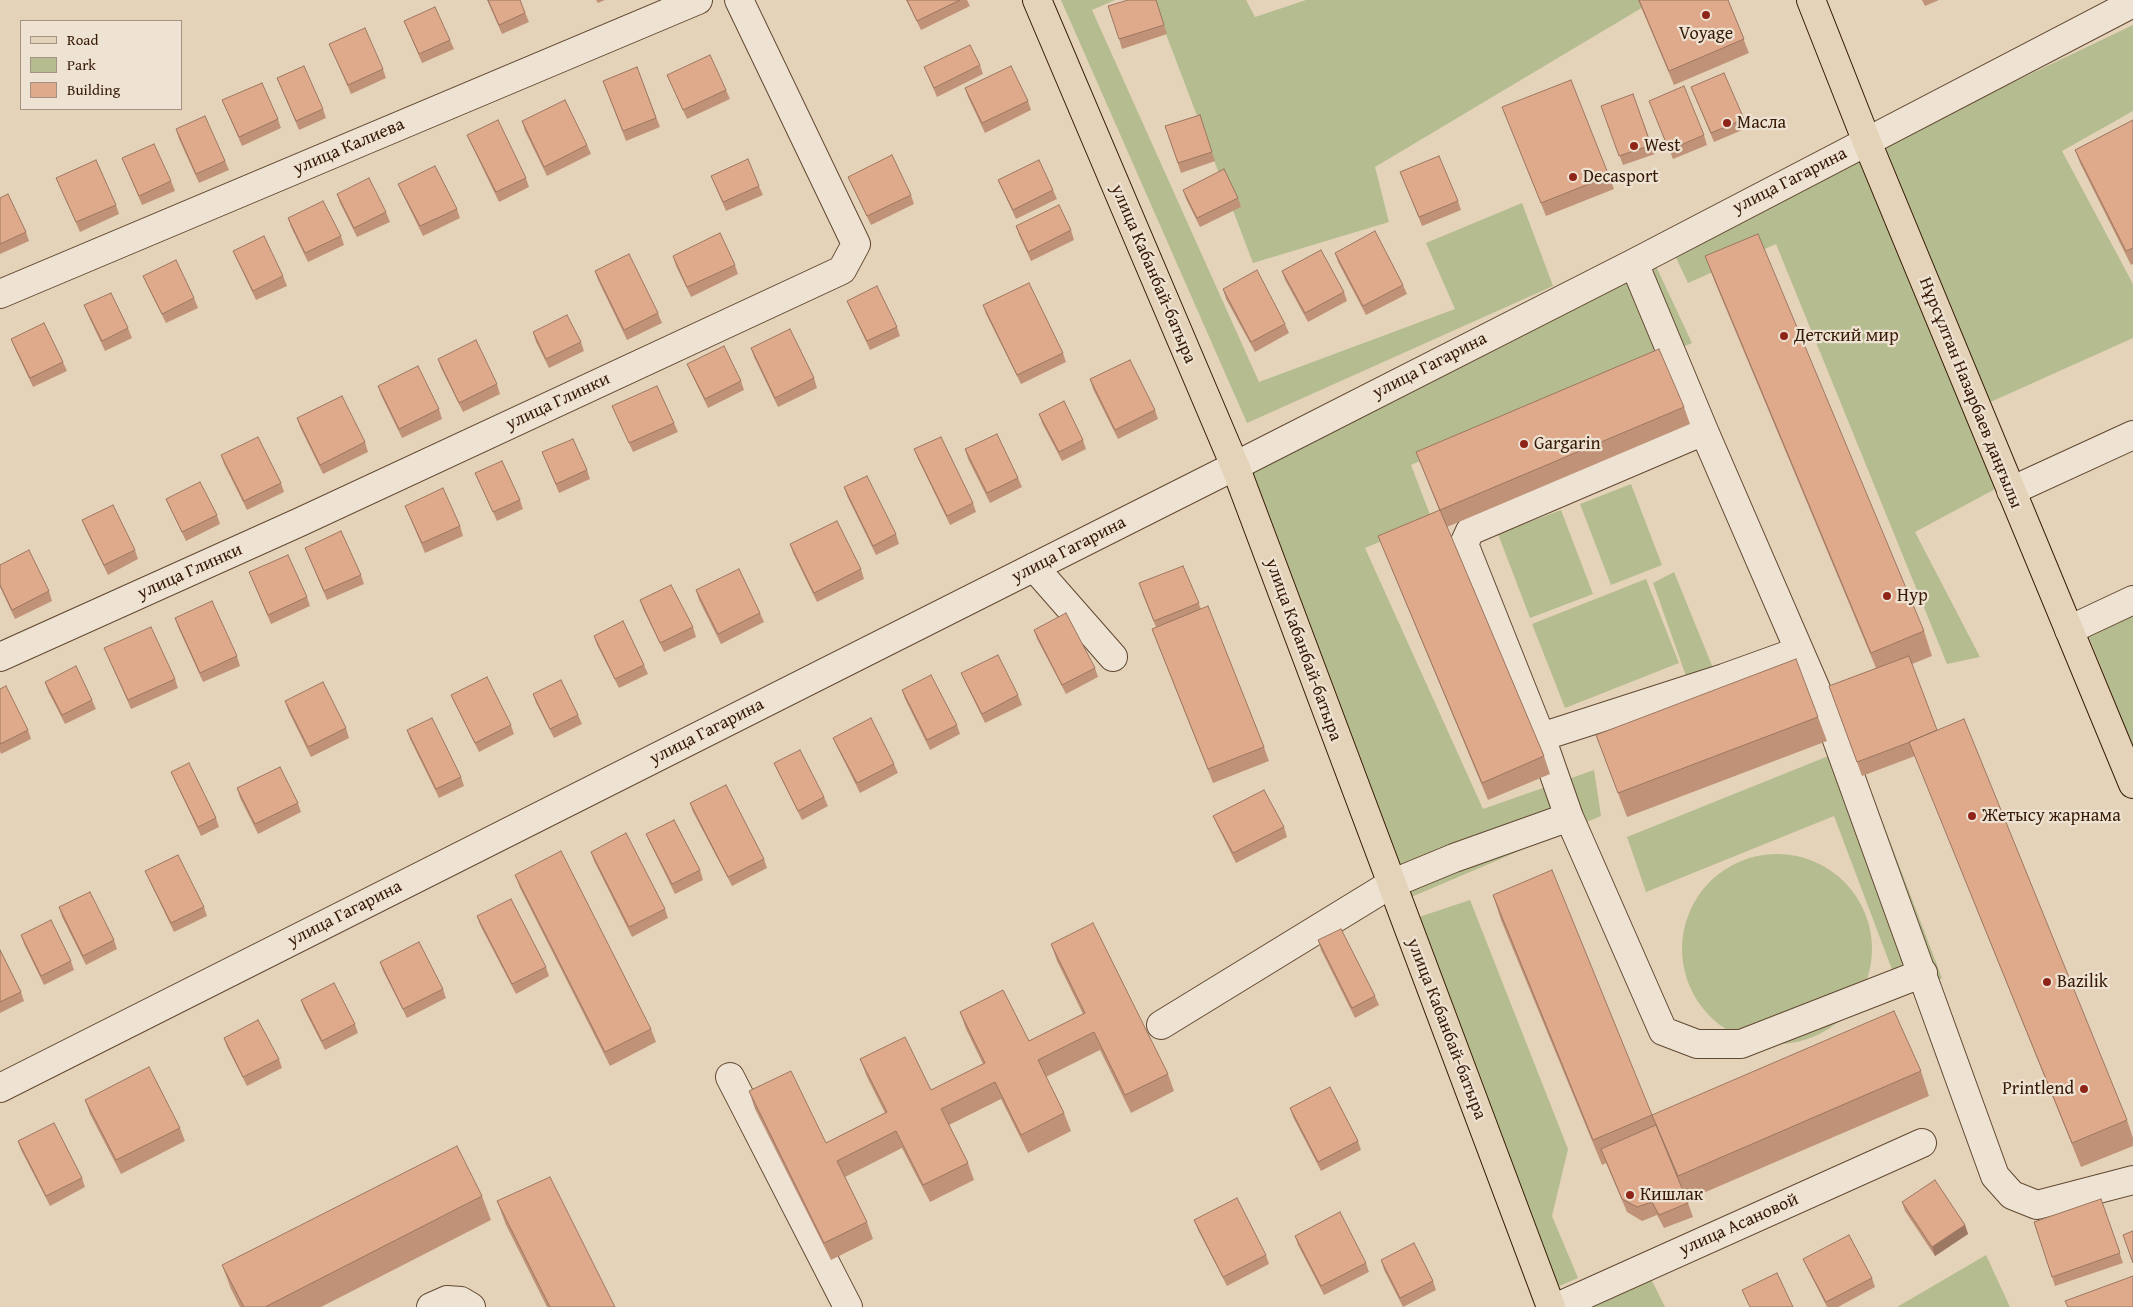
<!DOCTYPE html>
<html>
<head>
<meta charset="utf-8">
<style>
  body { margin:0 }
  #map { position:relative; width:2133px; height:1307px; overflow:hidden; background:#e5d3b9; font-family:"Gentium Book Plus",serif }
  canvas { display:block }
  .legend { position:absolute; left:20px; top:20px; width:162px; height:90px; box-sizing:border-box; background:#eee2d2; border:1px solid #a59280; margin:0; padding:6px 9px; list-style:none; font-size:15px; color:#371a05 }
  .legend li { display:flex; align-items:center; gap:10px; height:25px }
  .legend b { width:25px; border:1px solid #a59280 }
</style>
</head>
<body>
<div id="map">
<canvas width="2133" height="1307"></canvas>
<ul class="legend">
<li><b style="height:6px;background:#e5d3b9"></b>Road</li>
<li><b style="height:14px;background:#b4bc90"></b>Park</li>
<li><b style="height:14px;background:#dfaa8b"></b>Building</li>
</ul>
</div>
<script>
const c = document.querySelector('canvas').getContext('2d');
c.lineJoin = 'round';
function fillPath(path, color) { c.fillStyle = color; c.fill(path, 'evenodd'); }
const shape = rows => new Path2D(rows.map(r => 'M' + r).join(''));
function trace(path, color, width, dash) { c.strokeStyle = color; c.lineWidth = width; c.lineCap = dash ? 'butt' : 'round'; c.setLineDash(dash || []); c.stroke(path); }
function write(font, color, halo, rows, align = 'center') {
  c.font = font + ' "Gentium Book Plus",serif'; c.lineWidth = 4.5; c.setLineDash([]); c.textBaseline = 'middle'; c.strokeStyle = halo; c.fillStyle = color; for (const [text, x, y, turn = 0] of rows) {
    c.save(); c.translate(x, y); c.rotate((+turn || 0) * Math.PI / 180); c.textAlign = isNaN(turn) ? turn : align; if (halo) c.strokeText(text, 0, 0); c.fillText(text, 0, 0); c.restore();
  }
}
const green = shape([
  [1061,0,1115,0,1092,10,1259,382,1455,309,1426,243,1522,203,1553,286,1247,423],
  [1153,0,1246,0,1255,17,1306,0,1655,0,1375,167,1389,222,1253,263],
  [2133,25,2133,111,2062,151,2133,284,2133,338,1986,404,1884,144],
  [1856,147,1997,488,1915,532,1980,657,1947,664,1776,244,1688,283,1669,243],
  [1654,262,1692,343,1411,465,1432,520,1365,548,1483,809,1594,770,1601,816,1409,898,1246,470],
  [1631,484,1662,565,1611,585,1580,504],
  [1561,510,1593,594,1530,618,1498,534],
  [1674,572,1713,668,1686,676,1653,583],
  [1646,579,1679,663,1565,708,1532,624],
  [2133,615,2133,746,2089,637],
  [1831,755,1850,800,1872,794,1942,978,1902,996,1834,816,1646,892,1627,837],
  '1682 949a95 95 0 1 1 190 0a95 95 0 1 1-190 0Z',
  [1470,900,1568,1149,1552,1216,1578,1278,1555,1288,1419,917],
  [1986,1255,2010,1307,1897,1307],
  [1651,1279,1665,1307,1593,1307]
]);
const minor = shape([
  [1634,263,1704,431,1832,726,1995,1176,2012,1195,2037,1205,2133,1180],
  [0,294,698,0],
  [1704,431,1470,531,1464,544,1541,737,1724,678,1799,651],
  [2011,491,2133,435],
  [1034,567,1113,657],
  [2069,630,2133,600],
  [0,657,300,522,842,270,856,244,739,0],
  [1541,737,1569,817],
  [1161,1025,1391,884,1454,858,1569,817,1663,1031,1697,1044,1741,1044,1923,973],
  [730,1077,848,1307],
  [0,1088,1235,466,1634,263,2133,3],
  [431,1307,447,1300,461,1301,471,1307],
  [1557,1307,1922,1143]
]);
const major = shape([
  [1037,0,1235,466,1551,1307],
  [1811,0,1867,142,2133,784]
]);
const wall = shape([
  [487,0,520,0,529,22,502,34],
  [596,0,605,0,598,3],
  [906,0,967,0,970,6,921,30],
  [1156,0,1167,34,1122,49,1119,39],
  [1638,0,1728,0,1749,53,1674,85],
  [1922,0,1939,0,1925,6],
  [404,21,450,40,454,49,422,63],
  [329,44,383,69,386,78,351,94],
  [980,65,983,74,937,97,924,67],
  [637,67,660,127,626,141,603,81],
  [667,75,726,90,730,99,687,119,671,84],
  [277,78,323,109,326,118,299,130],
  [1691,87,1744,119,1747,128,1714,142],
  [965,88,1028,101,1031,110,985,133,968,97],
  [1633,94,1655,154,1623,165,1601,106],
  [222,100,278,119,281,128,242,146],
  [1502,107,1609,176,1614,189,1546,216],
  [1653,110,1704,135,1707,145,1673,159],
  [1200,115,1215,161,1181,173,1165,126],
  [2133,120,2133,264,2131,265,2080,163,2075,150],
  [522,121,587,145,591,154,547,176,525,131],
  [176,129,225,161,229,170,199,183,179,139],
  [467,135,526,178,529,187,499,202,471,144],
  [122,158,171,181,175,191,142,205],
  [711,176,759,186,763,195,726,211],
  [848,177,911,195,914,204,871,225,852,186],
  [56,178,116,205,119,214,80,232],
  [998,180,1053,190,1057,199,1016,219,1002,189],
  [1404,181,1458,201,1461,210,1422,226],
  [398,184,457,209,460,218,423,236,402,193],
  [1183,190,1238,198,1241,207,1200,227,1186,199],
  [337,194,386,212,390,222,357,237,340,203],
  [0,198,26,232,29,241,0,254],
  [288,218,341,236,344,245,308,262,291,227],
  [1016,226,1071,230,1074,240,1031,261,1019,235],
  [233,251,283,276,287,286,256,300,237,260],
  [1335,253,1403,285,1407,294,1366,315,1338,262],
  [673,256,735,265,738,274,691,297,676,266],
  [1705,256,1924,631,1932,656,1912,664,1937,730,2127,1120,2133,1138,2133,1146,2081,1167,1915,756,1862,776,1829,686,1876,668,1714,280],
  [595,271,658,313,662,323,627,340,598,280],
  [1282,271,1344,292,1347,301,1308,322,1285,280],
  [143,276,194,298,198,308,166,323,147,285],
  [1223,289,1285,324,1289,333,1255,352,1226,299],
  [847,301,897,327,900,336,870,350,851,310],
  [84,305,128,328,132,338,105,351,88,315],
  [983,305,1063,353,1066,362,1021,384,986,314],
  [533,332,581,342,584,351,549,368,536,342],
  [11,339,63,362,67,371,33,387,15,349],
  [751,348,814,378,817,388,778,407,754,357],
  [438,359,497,384,500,394,463,412,441,368],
  [687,364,741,381,744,390,708,408,691,373],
  [1090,379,1155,410,1158,419,1118,439,1093,389],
  [378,386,439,409,442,419,402,438,381,395],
  [612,406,674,423,678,432,633,452],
  [1684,407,1690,424,1447,527,1544,756,1550,774,1488,800,1385,553,1378,536,1439,510,1416,452],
  [1039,414,1083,440,1086,449,1062,461,1042,423],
  [297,418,365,442,368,452,323,474,300,427],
  [914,449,973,503,976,512,950,525,918,459],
  [965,449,1018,478,1022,487,990,503,968,459],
  [542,452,587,470,590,479,559,493],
  [221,455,281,483,284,492,247,510,224,464],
  [475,473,520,500,523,509,497,521,479,482],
  [844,487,896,534,899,544,876,555,847,496],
  [166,499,217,515,220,524,186,541,170,508],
  [405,506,460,526,463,536,425,553],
  [82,520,135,550,138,559,108,575,86,530],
  [790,544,861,569,864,579,817,602,793,553],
  [305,548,361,575,364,584,327,600],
  [0,565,49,591,52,601,15,619,0,587],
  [1183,566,1201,609,1264,747,1269,761,1213,783,1157,642,1152,629,1156,627,1142,593],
  [249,572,307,597,310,606,271,624],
  [696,590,760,613,764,622,721,644,699,600],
  [640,600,693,627,696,637,664,652,643,609],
  [175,618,237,656,240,666,203,682,178,627],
  [1034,630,1095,668,1098,677,1066,694,1037,639],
  [594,636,644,665,648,674,619,688,597,645],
  [104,648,175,679,178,688,131,709,108,657],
  [961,673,1018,695,1022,705,985,723,965,682],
  [45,682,92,700,96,709,65,724,48,691],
  [0,689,28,730,31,739,1,754,0,751],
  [902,690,957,725,960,734,930,750,905,699],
  [533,694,578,715,582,724,554,738,536,703],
  [451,695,511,725,514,734,479,752,455,704],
  [285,701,346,728,349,738,311,757,288,710],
  [1818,717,1827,741,1627,817,1596,735],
  [407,730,461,777,464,786,439,798,410,739],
  [833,738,894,764,898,773,860,793,837,747],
  [774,763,824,797,828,806,802,820,778,772],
  [171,772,216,818,219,827,201,836,175,781],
  [237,788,298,803,301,812,258,834,240,798],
  [690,803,764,859,767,868,732,886,693,812],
  [1213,816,1284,827,1287,837,1236,863,1217,825],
  [646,834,700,870,703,880,675,894,650,843],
  [591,852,665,909,668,918,632,937,594,861],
  [145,871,204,907,207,916,174,932,149,880],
  [515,875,651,1029,656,1042,610,1066,520,888],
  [1493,895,1652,1115,1921,1071,1929,1096,1687,1200,1693,1217,1664,1228,1657,1215,1642,1221,1627,1212,1606,1163,1602,1165,1501,920],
  [59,907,114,940,117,949,86,965,62,917],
  [477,916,546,967,549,976,516,994,480,925],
  [21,935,71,961,74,970,44,985,24,944],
  [1318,940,1375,996,1379,1005,1355,1018,1321,950],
  [1051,944,1168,1074,1174,1091,1131,1113,1100,1050,1046,1077,1064,1113,1071,1131,1028,1153,1001,1099,949,1125,968,1163,974,1180,930,1202,902,1148,845,1177,867,1222,873,1239,831,1260,755,1109,749,1091,826,1143,885,1113,867,1077,860,1059,931,1090,983,1064,966,1029,960,1012,1029,1041,1083,1014,1057,961],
  [0,950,21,992,24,1001,0,1013],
  [380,962,443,989,446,998,407,1018,383,971],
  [301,1000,355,1024,358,1033,325,1050,304,1009],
  [224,1038,279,1059,282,1068,247,1086,227,1047],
  [85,1100,180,1128,185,1141,121,1174,90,1114],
  [1290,1108,1358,1141,1361,1150,1321,1171,1293,1117],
  [18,1141,82,1178,85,1187,50,1206,21,1150],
  [482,1196,491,1220,321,1307,240,1307,231,1289,222,1265],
  [2101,1199,2123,1263,2055,1286,2034,1222],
  [497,1201,615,1307,547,1307,506,1225],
  [1902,1202,1965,1225,1968,1234,1935,1256,1905,1211],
  [1194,1220,1266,1255,1269,1264,1227,1286,1198,1230],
  [1295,1236,1366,1263,1369,1272,1324,1295,1298,1245],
  [1803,1259,1872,1278,1875,1287,1838,1307,1827,1307,1807,1268],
  [1381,1260,1433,1281,1436,1290,1403,1307,1384,1270]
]);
const shadedWall = shape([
  [1965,1225,1968,1234,1935,1256,1932,1247]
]);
const building = shape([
  [488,0,520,0,525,13,499,25,488,0],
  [907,0,960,0,917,21,907,0],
  [1128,0,1156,0,1164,25,1119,39,1108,6,1128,0],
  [1639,0,1728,0,1744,39,1669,71,1639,0],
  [435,7,450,40,419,54,404,21,435,7],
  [365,28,383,69,348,85,329,44,365,28],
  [970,45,980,65,934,88,924,67,970,45],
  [710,55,726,90,683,110,667,75,710,55],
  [304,66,323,109,296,121,277,78,304,66],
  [1011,66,1028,101,982,123,965,88,1011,66],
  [637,67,656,118,623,131,603,81,637,67],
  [1724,73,1744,119,1711,133,1691,87,1724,73],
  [1571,80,1609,176,1541,203,1502,107,1571,80],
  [262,83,278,119,239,137,222,100,262,83],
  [1684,86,1704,135,1669,150,1649,101,1684,86],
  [1633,94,1651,145,1619,156,1601,106,1633,94],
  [565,100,587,145,544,167,522,121,565,100],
  [1200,115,1212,152,1178,163,1165,126,1200,115],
  [205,116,225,161,196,174,176,129,205,116],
  [498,120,526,178,496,192,467,135,498,120],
  [2133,120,2133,248,2126,251,2075,150,2133,120],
  [154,144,171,181,139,196,122,158,154,144],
  [892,155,911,195,867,216,848,177,892,155],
  [1439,156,1458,201,1419,217,1400,172,1439,156],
  [748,159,759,186,723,202,711,176,748,159],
  [96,160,116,205,76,222,56,178,96,160],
  [1039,160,1053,190,1013,210,998,180,1039,160],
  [435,166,457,209,420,226,398,184,435,166],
  [1224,169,1238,198,1197,218,1183,190,1224,169],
  [369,178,386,212,354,228,337,194,369,178],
  [8,194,26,232,0,244,0,198,8,194],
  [323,201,341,236,305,253,288,218,323,201],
  [1059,205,1071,230,1028,252,1016,226,1059,205],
  [1375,231,1403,285,1363,306,1335,253,1375,231],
  [720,233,735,265,687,287,673,256,720,233],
  [1758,234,1924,631,1871,653,1705,256,1758,234],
  [264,236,283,276,253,291,233,251,264,236],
  [1321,250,1344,292,1305,313,1282,271,1321,250],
  [629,254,658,313,624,330,595,271,629,254],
  [176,260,194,298,162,314,143,276,176,260],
  [1257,270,1285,324,1251,342,1223,289,1257,270],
  [1029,283,1063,353,1017,375,983,305,1029,283],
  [877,286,897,327,867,341,847,301,877,286],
  [111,293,128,328,102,341,84,305,111,293],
  [567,315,581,342,546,359,533,332,567,315],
  [44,323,63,362,30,378,11,339,44,323],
  [790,329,814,378,775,398,751,348,790,329],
  [476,340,497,384,459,403,438,359,476,340],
  [724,346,741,381,705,399,687,364,724,346],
  [1659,349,1684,407,1440,510,1416,452,1659,349],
  [1130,360,1155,410,1115,430,1090,379,1130,360],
  [418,366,439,409,399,429,378,386,418,366],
  [657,386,674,423,629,443,612,406,657,386],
  [342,396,365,442,320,465,297,418,342,396],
  [1064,401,1083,440,1059,452,1039,414,1064,401],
  [997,434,1018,478,987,493,965,449,997,434],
  [258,437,281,483,244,501,221,455,258,437],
  [941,437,973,503,947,516,914,449,941,437],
  [573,439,587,470,556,484,542,452,573,439],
  [502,461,520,500,493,512,475,473,502,461],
  [867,476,896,534,873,546,844,487,867,476],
  [200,482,217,515,182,532,166,499,200,482],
  [443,488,460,526,422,543,405,506,443,488],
  [113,505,135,550,104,565,82,520,113,505],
  [1440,510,1544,756,1482,783,1378,536,1440,510],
  [837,521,861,569,814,593,790,544,837,521],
  [341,531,361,575,324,591,305,548,341,531],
  [29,550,49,591,12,610,0,585,0,565,29,550],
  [288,555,307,597,268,615,249,572,288,555],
  [1183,566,1199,603,1154,621,1139,583,1183,566],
  [739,569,760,613,718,634,696,590,739,569],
  [671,585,693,627,660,643,640,600,671,585],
  [212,601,237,656,200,673,175,618,212,601],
  [1208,606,1264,747,1208,769,1152,629,1208,606],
  [1066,613,1095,668,1062,685,1034,630,1066,613],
  [623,621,644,665,615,679,594,636,623,621],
  [151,627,175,679,128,700,104,648,151,627],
  [998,655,1018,695,982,714,961,673,998,655],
  [1909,656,1937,730,1909,742,1910,742,1857,762,1829,686,1909,656],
  [1796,659,1818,717,1618,793,1596,735,1796,659],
  [76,666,92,700,62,715,45,682,76,666],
  [931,675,957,725,927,740,902,690,931,675],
  [487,677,511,725,475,743,451,695,487,677],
  [561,680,578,715,550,729,533,694,561,680],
  [323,682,346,728,308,747,285,701,323,682],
  [6,686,28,730,0,744,0,689,6,686],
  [432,718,461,777,436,789,407,730,432,718],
  [871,718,894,764,857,783,833,738,871,718],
  [1964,719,2127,1120,2072,1143,1909,742,1964,719],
  [800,750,824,797,798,811,774,763,800,750],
  [189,763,216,818,198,827,171,772,189,763],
  [280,767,298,803,255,824,237,788,280,767],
  [726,785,764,859,728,877,690,803,726,785],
  [1264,790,1284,827,1233,853,1213,816,1264,790],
  [674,820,700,870,672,884,646,834,674,820],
  [626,833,665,909,629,927,591,852,626,833],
  [561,851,651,1029,605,1052,515,875,561,851],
  [178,855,204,907,171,923,145,871,178,855],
  [1552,870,1652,1115,1593,1140,1493,895,1552,870],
  [90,892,114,940,83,956,59,907,90,892],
  [511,899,546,967,512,984,477,916,511,899],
  [51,920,71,961,41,976,21,935,51,920],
  [1093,923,1168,1074,1125,1095,1094,1032,1038,1060,1064,1113,1021,1135,995,1082,941,1109,968,1163,923,1185,896,1131,837,1161,867,1222,824,1243,749,1091,791,1071,826,1143,887,1112,860,1059,905,1037,931,1090,985,1063,960,1012,1003,990,1029,1041,1085,1013,1051,944,1093,923],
  [1341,929,1375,996,1352,1008,1318,940,1341,929],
  [419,942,443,989,403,1009,380,962,419,942],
  [0,950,21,992,0,1002,0,950],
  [334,983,355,1024,322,1041,301,1000,334,983],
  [1894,1011,1921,1071,1678,1176,1652,1115,1894,1011],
  [258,1020,279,1059,243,1077,224,1038,258,1020],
  [149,1067,180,1128,116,1160,85,1100,149,1067],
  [1330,1087,1358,1141,1318,1162,1290,1108,1330,1087],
  [54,1123,82,1178,46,1196,18,1141,54,1123],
  [1656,1125,1688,1203,1659,1215,1652,1202,1637,1207,1622,1199,1601,1149,1656,1125],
  [457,1146,482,1196,265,1307,244,1307,222,1265,457,1146],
  [550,1177,615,1307,550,1307,497,1201,550,1177],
  [1935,1180,1965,1225,1932,1247,1902,1202,1935,1180],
  [1237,1198,1266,1255,1223,1277,1194,1220,1237,1198],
  [2101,1199,2120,1253,2052,1277,2034,1222,2101,1199],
  [1340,1212,1366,1263,1321,1286,1295,1236,1340,1212],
  [2133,1231,2133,1263,2123,1235,2133,1231],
  [1849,1235,1872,1278,1826,1302,1803,1259,1849,1235],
  [1414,1243,1433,1281,1400,1298,1381,1260,1414,1243],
  [1777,1273,1793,1307,1750,1307,1742,1290,1777,1273],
  [2133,1276,2133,1307,2068,1307,2065,1301,2133,1276]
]);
const markers = [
  [1706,15,5,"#8f2418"],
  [1727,123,5,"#8f2418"],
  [1634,146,5,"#8f2418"],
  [1573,177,5,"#8f2418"],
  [1784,336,5,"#8f2418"],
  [1524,444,5,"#8f2418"],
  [1887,596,5,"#8f2418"],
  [1972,816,5,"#8f2418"],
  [2047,982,5,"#8f2418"],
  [2084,1089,5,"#8f2418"],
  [1630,1195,5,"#8f2418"]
];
const poiNames = [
  ["Voyage",1706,34,"center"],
  ["Масла",1737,123],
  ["West",1644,146],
  ["Decasport",1583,177],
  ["Детский мир",1794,336],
  ["Gargarin",1534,444],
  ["Нур",1897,596],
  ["Жетысу жарнама",1982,816],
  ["Bazilik",2057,982],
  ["Printlend",2074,1089,"right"],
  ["Кишлак",1640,1195]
];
const streetNames = [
  ["улица Калиева",349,147,-23],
  ["улица Гагарина",1790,181,-27],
  ["улица Кабанбай-батыра",1153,274,67],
  ["улица Гагарина",1430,366,-27],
  ["Нұрсұлтан Назарбаев даңғылы",1970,393,68],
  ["улица Глинки",558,402,-25],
  ["улица Гагарина",1069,550,-27],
  ["улица Глинки",190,572,-24],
  ["улица Кабанбай-батыра",1303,650,70],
  ["улица Гагарина",707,732,-27],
  ["улица Гагарина",345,914,-27],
  ["улица Кабанбай-батыра",1446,1029,69],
  ["улица Асановой",1739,1225,-24]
];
fillPath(green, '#b4bc90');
trace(minor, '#624832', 30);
trace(major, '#371a05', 30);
trace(minor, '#eee2d2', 28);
trace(major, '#e5d3b9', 28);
fillPath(wall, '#c09278');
fillPath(shadedWall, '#9c7761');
fillPath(building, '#dfaa8b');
trace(building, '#9c7761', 1);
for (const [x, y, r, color] of markers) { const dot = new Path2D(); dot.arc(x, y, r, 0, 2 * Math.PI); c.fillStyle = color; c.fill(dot); trace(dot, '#eee2d2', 2); }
write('18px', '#371a05', '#eee2d2', poiNames, 'left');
write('18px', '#371a05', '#eee2d2', streetNames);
</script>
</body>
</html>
